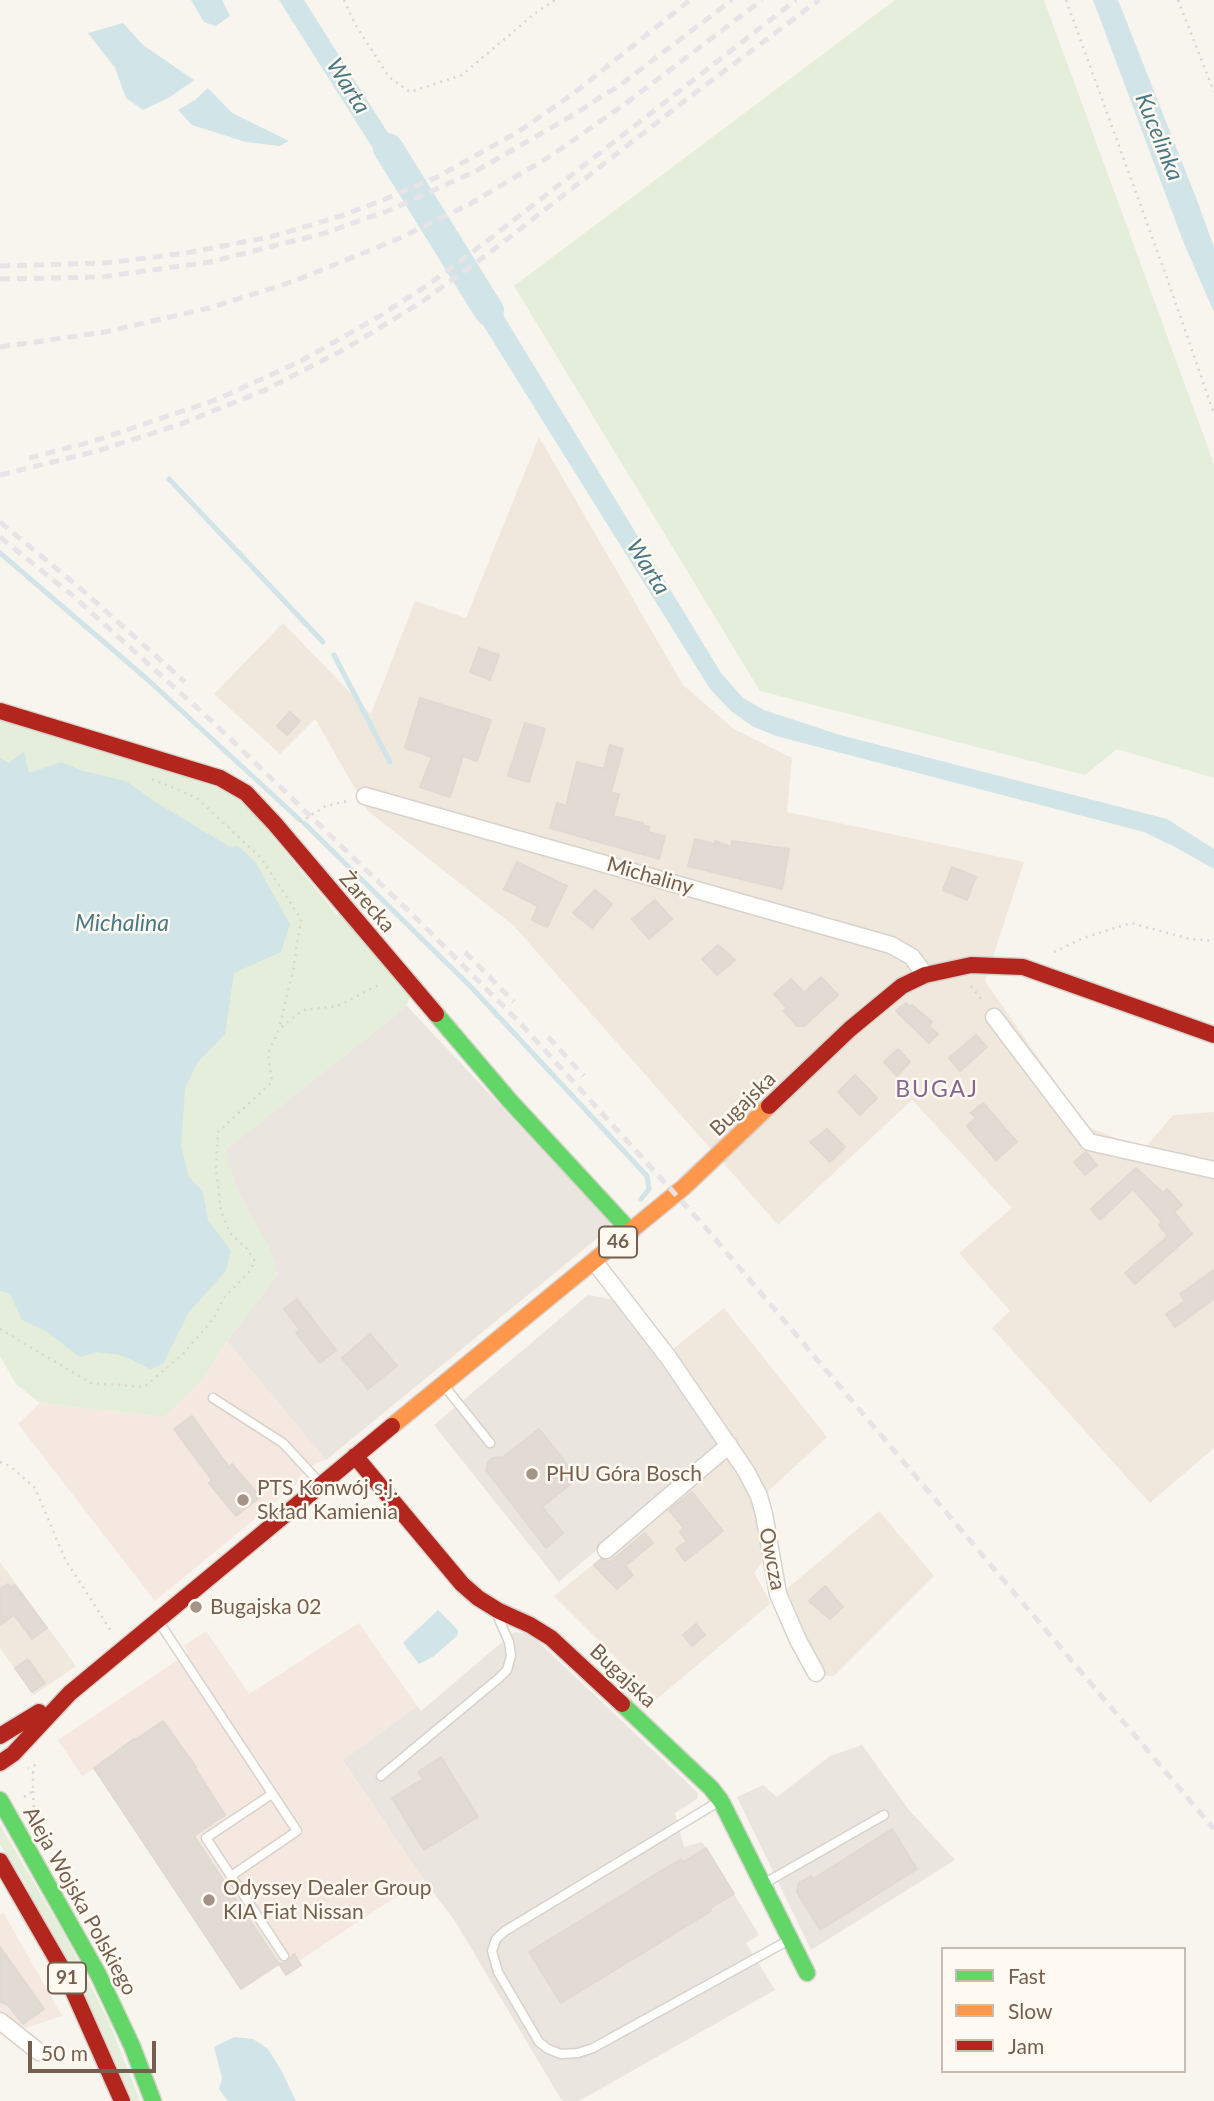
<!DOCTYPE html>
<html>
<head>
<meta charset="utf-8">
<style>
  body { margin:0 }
  #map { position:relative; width:1214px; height:2101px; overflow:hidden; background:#f8f5ee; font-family:Lato,sans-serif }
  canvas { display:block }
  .legend { position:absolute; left:941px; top:1947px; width:245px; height:126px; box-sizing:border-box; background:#fefaf1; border:2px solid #c7bcb0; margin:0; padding:9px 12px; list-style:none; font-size:21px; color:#755f4f }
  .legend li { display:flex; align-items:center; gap:14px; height:35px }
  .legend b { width:35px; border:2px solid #c7bcb0 }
  .scale { position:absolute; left:28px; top:2041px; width:128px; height:32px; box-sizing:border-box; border:4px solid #755f4f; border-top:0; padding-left:9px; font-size:21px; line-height:24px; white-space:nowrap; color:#755f4f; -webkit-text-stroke:5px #fefaf1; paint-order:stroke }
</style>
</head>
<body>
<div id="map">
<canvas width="1214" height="2101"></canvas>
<ul class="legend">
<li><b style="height:9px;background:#63d668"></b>Fast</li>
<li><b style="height:9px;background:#ff974d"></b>Slow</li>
<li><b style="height:9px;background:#b3261e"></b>Jam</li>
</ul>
<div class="scale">50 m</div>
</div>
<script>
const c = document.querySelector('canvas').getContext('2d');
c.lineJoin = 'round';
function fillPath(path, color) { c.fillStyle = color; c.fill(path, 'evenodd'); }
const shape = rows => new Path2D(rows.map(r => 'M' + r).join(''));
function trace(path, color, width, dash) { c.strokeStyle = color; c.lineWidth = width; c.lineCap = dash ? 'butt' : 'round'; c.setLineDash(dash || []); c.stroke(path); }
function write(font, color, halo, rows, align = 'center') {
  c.font = font + ' Lato,sans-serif'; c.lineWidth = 5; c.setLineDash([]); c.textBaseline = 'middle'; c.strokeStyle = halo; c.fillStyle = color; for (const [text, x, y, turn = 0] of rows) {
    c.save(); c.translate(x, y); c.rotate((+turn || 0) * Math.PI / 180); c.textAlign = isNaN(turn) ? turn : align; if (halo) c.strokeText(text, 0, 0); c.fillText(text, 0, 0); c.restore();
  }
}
const residential = shape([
  [539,437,683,685,734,729,792,758,787,812,1024,862,985,981,1086,1126,1144,1149,1173,1115,1214,1112,1214,1448,1150,1503,992,1328,1010,1311,959,1253,1012,1208,912,1100,778,1225,513,925,368,811,315,719,280,754,214,694,283,623,371,714,415,601,466,618],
  [724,1308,827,1437,766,1493,741,1449,673,1349],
  [727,1456,751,1492,763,1561,754,1573,771,1603,657,1699,554,1596],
  [879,1511,934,1576,834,1676,826,1676,819,1659,798,1629,798,1616,793,1604,787,1602,782,1593],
  [0,1562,76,1666,34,1695,0,1648]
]);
const commercial = shape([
  [227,1341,326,1460,316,1463,301,1476,295,1486,155,1601,18,1424,40,1403,164,1417,203,1379],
  [359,1623,417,1706,343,1762,423,1879,299,1961,301,1965,286,1975,279,1964,241,1989,94,1768,82,1776,58,1740,188,1653,184,1646,206,1631,249,1694],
  [3,1912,62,2016,21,2029,0,2012,0,1915]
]);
const industrial = shape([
  [407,1006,609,1221,611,1227,326,1460,227,1341,278,1274,272,1254,236,1188,225,1150],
  [588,1295,616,1300,715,1440,716,1445,715,1449,559,1582,434,1425],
  [514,1632,530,1634,698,1793,697,1799,675,1813,684,1847,702,1842,706,1848,759,1935,746,1943,775,1990,579,2101,562,2101,455,1921,423,1879,343,1761,417,1706,421,1711],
  [862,1745,909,1810,955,1860,811,1950,737,1797,763,1785,777,1797,830,1756]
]);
const green = shape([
  [895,0,1044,0,1214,464,1214,778,1117,749,1085,775,760,691,514,286],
  [0,715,238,794,337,915,346,909,412,987,407,1006,225,1150,236,1188,272,1254,278,1274,227,1341,203,1379,164,1417,40,1403,16,1384,0,1356],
  [0,1825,65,1935,109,2022,140,2101,132,2101,22,1878,0,1845]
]);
const water = shape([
  [191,0,222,0,230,16,216,26,204,22],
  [279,0,304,0,398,149,421,178,398,188],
  [1093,0,1118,0,1195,195,1214,247,1214,312,1183,241],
  [123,23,143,45,194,80,170,97,143,110,126,98,115,68,88,33],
  [208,88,232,113,289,141,280,146,246,142,192,125,178,110,195,100],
  [447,223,464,251,446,264,426,233],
  [477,272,721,673,743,698,764,710,840,735,1167,819,1214,849,1214,869,1177,848,1144,832,776,736,752,726,731,711,710,689,458,285],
  [24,751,29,773,61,762,83,771,126,781,157,803,230,847,238,846,255,862,290,924,281,952,234,973,225,1034,197,1063,185,1089,181,1147,189,1177,203,1192,208,1220,231,1251,226,1271,189,1312,163,1364,150,1369,121,1355,97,1352,80,1357,46,1331,22,1320,10,1294,0,1291,0,758,9,763],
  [438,1610,456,1628,458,1631,457,1636,434,1656,419,1664,403,1643],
  [234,2037,253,2039,268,2049,281,2070,296,2101,228,2101,219,2089,222,2078,214,2047]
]);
const stream = shape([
  [169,479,323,642],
  [0,553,147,679,300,820],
  [334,655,390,762],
  [304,823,472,988,647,1176,649,1189,641,1199]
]);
const river = shape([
  [388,148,489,311]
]);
const building = shape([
  [479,648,499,655,490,680,470,672,479,648],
  [420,698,491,720,477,761,463,756,450,797,420,787,432,757,405,748,420,698],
  [290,712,300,721,287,735,277,726,290,712],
  [525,723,545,729,529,782,508,776,525,723],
  [610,745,623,749,611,792,619,795,613,816,643,823,642,825,649,827,648,832,665,836,659,859,550,828,557,803,566,806,577,762,604,769,610,745],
  [695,839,715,844,715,841,731,847,732,841,789,849,782,889,688,866,695,839],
  [517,862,567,886,547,927,532,920,538,906,504,889,517,862],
  [952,867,976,877,967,900,943,890,952,867],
  [595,890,612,904,592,928,573,913,595,890],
  [655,900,672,919,649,939,632,919,655,900],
  [718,945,735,960,717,975,702,959,718,945],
  [821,977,838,995,804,1026,797,1026,784,1011,787,1008,774,994,791,979,804,993,821,977],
  [906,1003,910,1007,912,1005,932,1022,929,1026,938,1034,929,1043,896,1011,906,1003],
  [976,1035,987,1047,960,1071,949,1058,976,1035],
  [898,1049,910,1062,897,1076,884,1062,898,1049],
  [855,1075,877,1098,860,1115,838,1092,855,1075],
  [983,1103,1017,1142,996,1160,967,1126,976,1118,971,1113,983,1103],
  [827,1129,845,1147,830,1162,810,1142,827,1129],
  [1086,1152,1097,1165,1085,1175,1074,1162,1086,1152],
  [1136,1168,1163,1193,1167,1189,1182,1205,1174,1212,1192,1234,1135,1284,1125,1273,1168,1236,1159,1225,1162,1222,1133,1189,1100,1220,1091,1209,1136,1168],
  [1214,1270,1214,1299,1175,1327,1166,1314,1185,1301,1180,1294,1214,1270],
  [297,1299,336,1350,320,1363,296,1333,300,1330,284,1309,297,1299],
  [370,1334,397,1366,368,1389,342,1358,370,1334],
  [192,1416,229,1467,232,1464,260,1497,236,1516,209,1483,212,1480,174,1429,192,1416],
  [539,1429,578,1478,542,1507,563,1533,546,1548,486,1470,488,1462,493,1458,503,1457,539,1429],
  [692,1492,723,1531,685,1561,676,1549,687,1541,680,1532,684,1528,669,1510,692,1492],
  [645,1533,653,1543,625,1566,633,1575,617,1589,594,1565,601,1559,610,1562,645,1533],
  [8,1584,11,1588,15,1585,47,1628,32,1639,14,1615,0,1625,0,1589,8,1584],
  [825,1586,843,1607,830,1619,809,1601,825,1586],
  [696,1624,705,1635,692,1646,683,1635,696,1624],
  [28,1659,45,1683,32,1692,15,1668,28,1659],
  [163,1721,196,1767,195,1768,225,1815,194,1836,279,1964,241,1989,94,1768,134,1739,135,1740,163,1721],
  [441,1757,478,1817,424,1850,392,1798,423,1779,418,1772,441,1757],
  [892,1829,917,1869,820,1930,797,1892,799,1883,811,1876,813,1879,892,1829],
  [706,1848,734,1894,710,1908,711,1911,561,2003,529,1952,681,1859,683,1862,706,1848],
  [0,1947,44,2009,23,2024,7,2004,0,2002,0,1947],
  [294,1954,301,1965,286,1975,279,1964,287,1962,294,1954]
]);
const path = shape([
  [344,0,355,24,389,77,410,92,462,75,534,14,555,0],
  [1066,0,1167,278,1214,414],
  [1178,0,1214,92],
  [152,779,197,798,261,858,301,919,293,971,279,1029],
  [300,822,326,806,351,800],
  [1054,952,1083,938,1131,923,1190,939,1214,941],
  [971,986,984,1003],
  [0,1329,91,1383,144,1387,182,1355,214,1318,223,1299,250,1271,255,1261,247,1249,230,1233,221,1211,216,1168,218,1132,272,1082,268,1054,279,1029,303,1010,338,1006,382,983],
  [0,1462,10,1466,35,1488,65,1559,111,1631],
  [33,1773,35,1763],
  [33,1791,34,1812],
  [24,1797,33,1791,33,1773,28,1768]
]);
const lane = shape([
  [446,1388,490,1443],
  [213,1398,283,1443,319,1482],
  [159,1622,297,1831,231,1876,206,1838,272,1794],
  [381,1776,499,1678,507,1670,511,1656,509,1642,498,1617],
  [718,1802,505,1931,496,1939,492,1951,498,1972,539,2042,548,2049,561,2054,578,2053,593,2048,789,1940],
  [231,1876,284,1956],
  [765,1883,884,1815]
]);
const street = shape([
  [365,796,891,945,912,957,925,975],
  [994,1017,1089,1142,1214,1170],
  [594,1261,668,1357,746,1471,759,1496,764,1514,778,1594,798,1640,816,1673],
  [606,1550,729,1445],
  [0,2021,39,2052]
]);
const fast = shape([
  [436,1014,510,1101,631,1232],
  [622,1704,711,1788,721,1801,807,1973],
  [0,1800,98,1974,132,2046,153,2101]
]);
const slow = shape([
  [392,1426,684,1187,769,1106]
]);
const jam = shape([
  [0,711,220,778,246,793,275,824,436,1014],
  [769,1106,850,1029,902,986,925,975,971,965,1023,967,1214,1035],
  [355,1456,462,1584,478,1598,499,1611,530,1625,551,1638,622,1704],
  [0,1736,39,1712],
  [0,1763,13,1754,70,1693,392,1426],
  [0,1861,67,1977,122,2101]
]);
const rail = shape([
  [0,266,106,263,186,253,270,237,341,216,383,200,437,177,518,132,574,93,690,0],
  [0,279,101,277,210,262,325,233,390,210,476,171,573,115,620,85,732,0],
  [0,347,105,332,209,308,292,282,400,238,470,204,552,155,625,104,762,0],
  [29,458,94,441,218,399,301,361,378,317,428,285,487,241,796,0],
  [0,475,97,451,181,424,265,390,345,349,420,303,493,250,691,96,819,0],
  [0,522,80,588,185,682],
  [0,537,72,595,216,725,421,923,521,1024,705,1227,1214,1829],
  [465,952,514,1002],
  [548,1037,584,1076]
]);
const markers = [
  [532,1474,7,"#a39487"],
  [243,1500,7,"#a39487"],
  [196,1607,7,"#a39487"],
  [209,1900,7,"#a39487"]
];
const shields = [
  [618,1242,38],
  [67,1978,38]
];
const shieldNames = [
  ["46",618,1242],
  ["91",67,1978]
];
const streetNames = [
  ["Michaliny",650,876,16],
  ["Żarecka",367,902,49],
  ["Bugajska",743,1104,-44],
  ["Owcza",772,1559,79],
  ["Bugajska",623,1676,43],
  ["Aleja Wojska Polskiego",80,1901,61]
];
const poiNames = [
  ["PHU Góra Bosch",546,1474],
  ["PTS Konwój s.j.",257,1488],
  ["Skład Kamienia",257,1512],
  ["Bugajska 02",210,1607],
  ["Odyssey Dealer Group",223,1888],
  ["KIA Fiat Nissan",223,1912]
];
const waterNames = [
  ["Warta",348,86,58],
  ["Kucelinka",1159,137,68],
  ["Warta",648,567,58],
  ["Michalina",122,924]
];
const neighbourhoodNames = [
  ["BUGAJ",937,1090]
];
fillPath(residential, '#f0e8dd');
fillPath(commercial, '#f4e8e0');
fillPath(industrial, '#eae5df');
fillPath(green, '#e4eeda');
fillPath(water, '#d1e4e7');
trace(stream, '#d1e4e7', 5);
trace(river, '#d1e4e7', 30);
fillPath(building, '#e2dbd3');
trace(building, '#e0d9d1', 2);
trace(lane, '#d7d2cc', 11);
trace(street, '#d7d2cc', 19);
trace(fast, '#d8d2cc', 19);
trace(slow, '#d8d2cc', 19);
trace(jam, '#d8d2cc', 19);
trace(path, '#dad5d0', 2.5, [2, 5]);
trace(lane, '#fefefc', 8);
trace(street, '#fefefc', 16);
trace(fast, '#63d668', 16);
trace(slow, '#ff974d', 16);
trace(jam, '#b3261e', 16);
trace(rail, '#e6e4e6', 5, [10, 7]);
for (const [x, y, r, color] of markers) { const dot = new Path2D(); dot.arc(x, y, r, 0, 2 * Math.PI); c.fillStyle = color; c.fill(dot); trace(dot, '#fefaf1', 2.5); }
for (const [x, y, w] of shields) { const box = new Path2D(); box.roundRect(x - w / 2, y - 15.5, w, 31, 5); c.fillStyle = '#fefaf1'; c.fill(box); trace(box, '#755f4f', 2); }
write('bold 19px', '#755f4f', null, shieldNames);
write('21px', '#755f4f', '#fefaf1', streetNames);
write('21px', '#755f4f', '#fefaf1', poiNames, 'left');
write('italic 23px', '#4a7986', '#fefaf1', waterNames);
c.letterSpacing = '2px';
write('23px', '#856790', '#fefaf1', neighbourhoodNames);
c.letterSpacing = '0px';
</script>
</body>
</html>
